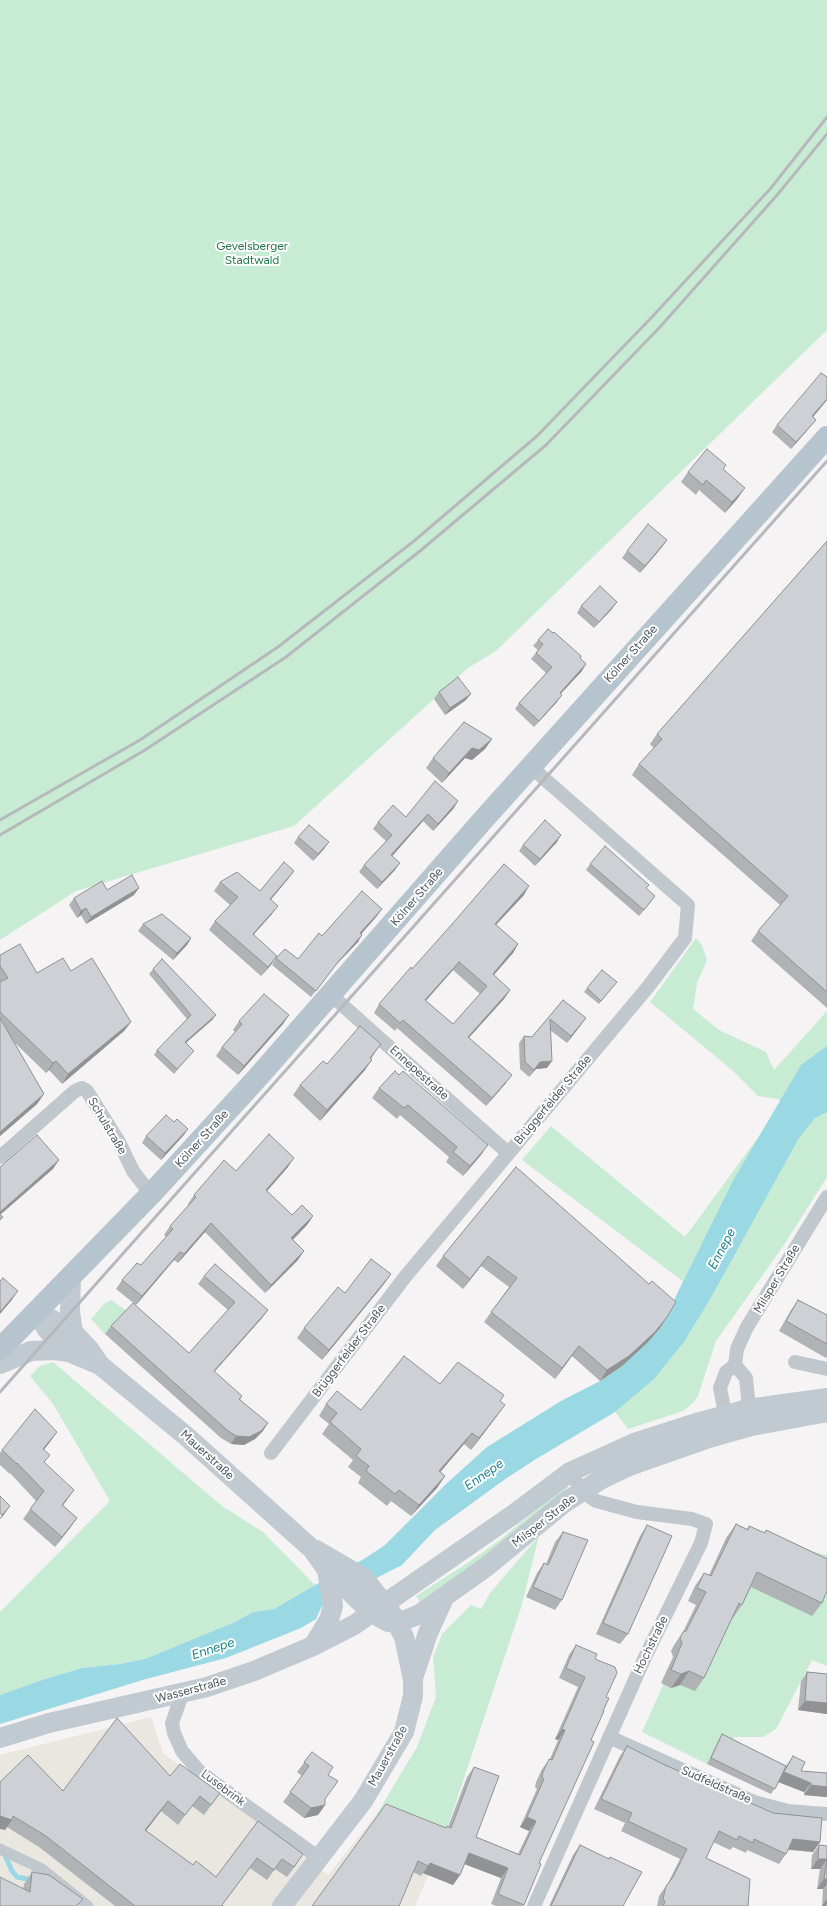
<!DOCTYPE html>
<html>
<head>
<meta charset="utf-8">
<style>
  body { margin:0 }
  canvas { display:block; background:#f5f3f3 }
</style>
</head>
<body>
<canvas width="827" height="1906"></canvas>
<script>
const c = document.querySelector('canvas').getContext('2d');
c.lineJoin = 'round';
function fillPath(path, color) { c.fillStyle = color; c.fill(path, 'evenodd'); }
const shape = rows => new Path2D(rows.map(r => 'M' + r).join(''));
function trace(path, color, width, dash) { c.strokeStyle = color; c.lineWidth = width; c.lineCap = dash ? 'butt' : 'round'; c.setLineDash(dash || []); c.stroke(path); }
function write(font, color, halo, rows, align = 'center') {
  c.font = font + ' Figtree,sans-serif'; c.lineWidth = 4; c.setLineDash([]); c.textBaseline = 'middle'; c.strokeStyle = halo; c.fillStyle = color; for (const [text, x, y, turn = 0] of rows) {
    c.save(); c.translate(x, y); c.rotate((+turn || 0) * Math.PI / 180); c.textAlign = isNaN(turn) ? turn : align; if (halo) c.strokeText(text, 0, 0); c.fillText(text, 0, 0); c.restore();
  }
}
const commercial = shape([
  [151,1717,163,1753,328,1875,376,1815,444,1838,415,1906,0,1906,0,1755]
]);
const green = shape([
  [0,0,827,0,827,330,496,651,468,668,294,826,76,891,0,940],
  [696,938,702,945,707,960,697,983,693,1009,719,1030,766,1052,774,1070,827,1011,827,1177,782,1248,716,1341,698,1396,693,1403,683,1411,628,1429,615,1412,654,1378,684,1342,709,1301,522,1160,551,1126,685,1237,781,1106,779,1099,758,1096,732,1070,650,1002],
  [111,1300,127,1311,105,1334,91,1319,105,1303],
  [53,1362,222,1506,263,1532,315,1585,274,1609,253,1612,235,1622,145,1659,120,1664,82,1668,45,1679,0,1695,0,1612,110,1501,53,1404,30,1376,40,1366],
  [566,1485,570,1489,422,1605,416,1596,469,1562,501,1539],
  [539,1536,521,1608,444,1838,376,1815,417,1747,436,1697,433,1657,442,1634,471,1605,481,1609,490,1593],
  [730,1536,786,1545,827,1555,827,1666,812,1660,776,1729,763,1737,734,1737,730,1745,719,1739,707,1764,642,1732]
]);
const water = shape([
  [827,1046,827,1112,815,1118,799,1138,709,1301,684,1342,654,1379,615,1412,536,1459,504,1480,435,1530,402,1565,322,1606,316,1619,301,1628,226,1658,146,1679,0,1724,0,1695,45,1679,82,1668,120,1664,145,1659,235,1622,253,1612,274,1609,315,1585,364,1559,385,1545,446,1484,487,1447,561,1401,600,1381,622,1366,660,1328,734,1179,801,1065]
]);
const stream = shape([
  [4,1853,12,1871,17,1877,33,1880]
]);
const pedestrian = shape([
  [0,1849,42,1869,88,1906]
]);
const minor = shape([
  [330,994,508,1153],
  [0,1157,75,1091,82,1088,87,1091,119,1142,133,1171,143,1184,153,1192],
  [795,1362,827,1369],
  [735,1365,746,1378,750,1418],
  [727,1423,720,1388,726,1372,735,1365,737,1349,747,1327,827,1197],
  [271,1453,405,1277,648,987,685,938,688,905,531,767],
  [183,1692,172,1723,174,1733,182,1751,198,1770,216,1784,319,1858],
  [609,1737,754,1802,788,1811,827,1814],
  [534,1906,646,1655,701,1543,706,1524,692,1519,637,1512,596,1501,582,1491,570,1472]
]);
const secondary = shape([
  [71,1276,70,1312,73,1332],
  [37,1311,73,1332,89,1349,100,1365,186,1436,312,1549,327,1570,372,1613,388,1622,398,1623,420,1614,486,1567,564,1503,600,1480,629,1466,706,1439,752,1426,827,1412],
  [37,1311,46,1328,61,1346,69,1352,100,1365],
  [0,1364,31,1351,54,1350,69,1352],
  [313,1646,329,1620,333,1606,327,1570],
  [413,1678,428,1633,444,1598],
  [0,1738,49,1723,207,1687,254,1671,313,1646,354,1625,514,1514,570,1472,634,1443,693,1424,748,1409,827,1398],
  [282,1906,363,1801,404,1732,413,1696,413,1680,404,1637,392,1614,364,1578,316,1550]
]);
const primary = shape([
  [0,1349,153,1192,259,1076,483,820,827,437]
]);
const rail = shape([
  [0,820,140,740,278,647,414,541,537,436,652,317,771,188,827,117],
  [0,835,145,750,286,657,420,551,546,445,660,327,778,194,827,134],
  [0,1392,827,461]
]);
const wall = shape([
  [827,377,827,400,813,417,811,426,791,449,772,432,777,425],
  [723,469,738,498,725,513,699,490,696,495,681,482,688,472],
  [667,540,662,547,640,573,622,558,627,551],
  [827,541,827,1008,751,941,758,931,780,905,632,775,639,764,654,748,650,744,657,734],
  [581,606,612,609,594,628,577,613],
  [538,640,580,658,582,671,560,694,557,702,534,727,515,709,519,703,546,673,531,659,538,650,533,646],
  [439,692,466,700,445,715,434,699],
  [492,739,485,749,472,760,465,758,442,783,426,768,433,758],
  [454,808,433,831,423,821,392,856,395,870,377,889,359,872,364,865,386,841,373,829,378,822],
  [298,837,324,849,313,861,294,843],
  [557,842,535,866,519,851,523,845],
  [590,864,646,888,651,902,639,916,586,870],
  [294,871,288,879,271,899,272,914,254,934,271,965,261,976,209,930,215,921,230,905,214,891,220,882,260,891],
  [107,890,134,895,86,924,81,915,77,918,69,905,74,898],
  [524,895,496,925,518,944,513,953,493,975,510,990,504,999,469,1038,506,1083,486,1106,397,1028,395,1031,374,1013,379,1004,412,969],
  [453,970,480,994,453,1024,426,1001],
  [377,916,361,934,358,942,333,968,311,997,272,965,276,958,298,959,322,936],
  [143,924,191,938,187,945,173,960,138,931],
  [0,955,37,973,71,971,131,1022,124,1031,62,1084,49,1070,46,1073,14,1042,44,1094,37,1104,0,1136],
  [153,969,216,1015,212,1020,186,1043,190,1055,174,1074,154,1055,157,1050,187,1019,149,974],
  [617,982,599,1004,584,992,587,988],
  [563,1000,586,1018,567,1043,550,1030,547,1068,536,1069,529,1077,520,1069,519,1043,524,1036,532,1037],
  [289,1015,283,1024,238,1075,216,1056,222,1047,235,1032,233,1030,239,1021],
  [374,1054,371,1059,365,1070,320,1121,293,1095,300,1085,327,1064],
  [395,1071,481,1155,463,1176,446,1162,449,1157,400,1115,397,1119,372,1098,379,1088],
  [174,1122,188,1129,183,1136,161,1160,142,1143,146,1136],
  [288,1167,267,1191,292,1215,313,1216,307,1225,293,1240,298,1260,265,1293,205,1232,178,1263,174,1260,136,1305,116,1289,122,1280,141,1265,166,1237,164,1235,170,1226,189,1205,188,1204,194,1195,236,1171],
  [516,1167,660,1328,648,1342,622,1366,600,1381,572,1356,555,1379,484,1322,509,1287,481,1266,463,1289,436,1266,443,1256],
  [391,1274,384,1284,322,1360,297,1338,304,1328,345,1293],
  [204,1276,268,1310,262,1318,214,1372,242,1396,240,1400,263,1431,255,1439,244,1445,231,1444,221,1438,105,1334,111,1326,189,1353,228,1310,198,1284],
  [798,1300,827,1315,827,1357,826,1358,779,1331,791,1310],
  [440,1384,500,1401,497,1416,471,1450,464,1444,440,1472,445,1476,437,1488,411,1516,391,1501,387,1506,358,1483,361,1477,348,1467,353,1460,322,1434,329,1424,319,1416,326,1404,361,1410],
  [57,1432,44,1450,44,1463,67,1500,63,1505,77,1518,70,1528,55,1547,23,1519,36,1501,10,1473,10,1474,0,1465,0,1453,2,1450],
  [736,1524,747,1529,749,1526,765,1533,766,1530,826,1558,827,1557,827,1591,822,1603,812,1616,751,1587,742,1605,733,1618,732,1617,704,1678,695,1691,680,1685,671,1688,661,1683,673,1657,671,1651,674,1645,683,1632,696,1605,688,1601,695,1586,704,1573,709,1575,726,1538],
  [647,1525,628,1634,620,1644,596,1634,640,1536],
  [563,1532,562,1600,555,1610,526,1597,537,1573,544,1563,546,1564,555,1542],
  [576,1645,595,1659,606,1697,603,1711,591,1740,539,1863,523,1906,496,1906,491,1904,501,1878,464,1864,460,1875,453,1885,423,1873,421,1876,413,1872,312,1906,446,1828,447,1826,448,1827,467,1777,474,1767,476,1837,518,1854,529,1831,520,1827,537,1789,535,1787,536,1782,542,1769,550,1759,558,1740,555,1739,578,1687,559,1678,569,1655],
  [807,1672,827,1674,827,1714,798,1710,801,1681],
  [722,1734,786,1766,793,1756,801,1771,827,1773,827,1797,804,1795,804,1792,779,1782,771,1794,707,1764,719,1739],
  [627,1746,820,1842,813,1852,788,1850,786,1854,779,1864,747,1850,746,1853,733,1847,730,1850,713,1842,706,1858,748,1906,657,1906,659,1896,668,1883,680,1859,621,1831,625,1823,594,1809,620,1756],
  [312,1752,328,1775,325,1800,325,1805,318,1815,304,1818,283,1802,302,1776,297,1772],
  [170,1776,220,1793,204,1815,192,1806,178,1825,161,1811,146,1831,193,1865,216,1877,258,1821,296,1865,287,1877,275,1869,267,1880,250,1868,222,1905,223,1906,115,1906,39,1847,7,1827,5,1830,0,1782,63,1791],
  [580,1845,608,1859,610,1857,623,1906,549,1906,573,1855],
  [819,1845,827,1846,827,1906,822,1906,823,1889,817,1889,820,1869,811,1869,812,1855],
  [32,1872,78,1906,0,1906,23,1889,24,1884]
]);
const shadedWall = shape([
  [827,399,827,400,808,423,812,416],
  [816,420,811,426,791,449,796,442],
  [745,488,738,498,725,513,732,502],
  [667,540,662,547,640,573,645,566],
  [617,602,612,609,594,628,599,622],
  [586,664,582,671,555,700,560,693],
  [471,694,466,700,445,715,450,708],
  [562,695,557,702,534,727,539,721],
  [492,739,485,749,472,760,465,758,442,783,449,773,472,748],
  [458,801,454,808,433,831,438,824],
  [428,814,423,821,387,862,391,855],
  [561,835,557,842,535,866,540,859],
  [329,842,324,849,313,861,318,854],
  [400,863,395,870,377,889,382,882],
  [294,871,288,879,264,908,270,899],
  [529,886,524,895,489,932,495,924],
  [139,888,134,895,86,924,91,917],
  [278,906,272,914,247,942,253,934],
  [86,908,81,915,77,918,81,911],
  [382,909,377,916,356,940,360,933],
  [362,935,358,942,333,968,311,997,338,962],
  [191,938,187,945,173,960,177,953],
  [518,944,513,953,487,983,493,974],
  [277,956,271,965,261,976,268,967],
  [459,962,453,970,419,1008,425,1000],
  [510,990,504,999,462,1045,468,1037],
  [216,1015,212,1020,181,1047,185,1042],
  [289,1015,283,1024,238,1075,244,1066],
  [586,1018,581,1025,567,1043,571,1036],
  [131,1022,124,1031,62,1084,68,1074],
  [381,1044,374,1054,363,1068,370,1058],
  [372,1060,365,1070,320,1121,327,1110],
  [56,1061,49,1070,46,1073,53,1063],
  [552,1061,547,1068,536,1069,529,1077,540,1062],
  [512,1075,506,1083,486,1106,492,1098],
  [44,1094,37,1104,0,1136,0,1132],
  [188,1129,183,1136,161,1160,165,1153],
  [488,1145,481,1155,463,1176,470,1166],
  [294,1158,288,1167,260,1199,266,1190],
  [59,1160,53,1169,0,1215,0,1212],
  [313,1216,307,1225,285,1247,291,1238],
  [211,1223,205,1232,178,1263,184,1254],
  [304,1251,298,1260,265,1293,271,1285],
  [180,1252,174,1260,136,1305,142,1296],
  [488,1256,481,1266,463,1289,470,1279],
  [391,1274,384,1284,322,1360,329,1350],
  [18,1291,11,1301,0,1314,0,1312],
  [268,1310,262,1318,208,1379,214,1371],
  [667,1317,660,1328,648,1342,622,1366,600,1381,607,1370],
  [579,1346,572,1356,555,1379,562,1368],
  [505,1405,497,1416,471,1450,479,1438],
  [268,1423,263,1431,255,1439,244,1445,231,1444,236,1436],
  [57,1432,50,1442,36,1459,43,1449],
  [472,1433,464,1444,431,1483,439,1471],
  [445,1476,437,1488,411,1516,419,1505],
  [74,1490,67,1500,55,1515,62,1505],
  [10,1506,3,1516,0,1519,0,1518,2,1515],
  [77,1518,70,1528,55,1547,62,1537],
  [689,1671,680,1685,671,1688,681,1674],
  [805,1701,827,1703,827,1714,798,1710],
  [562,1729,565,1730,558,1740,555,1739],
  [784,1772,811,1783,804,1792,778,1782],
  [811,1785,827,1787,827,1797,804,1795],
  [168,1801,161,1811,138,1841,145,1830],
  [325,1805,318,1815,304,1818,311,1808],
  [0,1816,12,1820,5,1830,0,1829],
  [527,1817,536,1821,529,1831,520,1827],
  [793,1839,820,1842,813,1852,786,1849],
  [469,1853,508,1868,501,1878,462,1863],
  [818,1859,827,1859,820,1869,811,1869],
  [430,1863,460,1875,453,1885,423,1873,428,1866],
  [824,1879,827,1879,827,1884,823,1889,817,1889],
  [827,1899,827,1904,826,1906,822,1906]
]);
const building = shape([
  [821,373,827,377,827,399,812,416,816,420,796,442,777,425,821,373],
  [707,449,726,465,723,469,745,488,732,502,706,480,703,485,688,472,707,449],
  [648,524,667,540,645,566,627,551,648,524],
  [827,541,827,992,758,931,788,896,639,764,662,739,657,734,827,541],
  [600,586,617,602,599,622,581,606,600,586],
  [548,629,553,633,554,632,581,656,580,658,586,664,560,693,562,695,539,721,519,703,552,667,536,653,543,644,538,640,548,629],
  [458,677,471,694,450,708,439,692,458,677],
  [464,722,492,739,479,750,472,748,449,773,433,758,464,722],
  [435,781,458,801,438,824,428,814,391,855,400,863,382,882,364,865,392,835,378,822,393,805,406,817,435,781],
  [545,820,561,835,540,859,523,845,545,820],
  [309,825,329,842,318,854,298,837,309,825],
  [605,846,649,885,646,888,655,896,644,910,590,864,605,846],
  [284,862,294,871,270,899,278,906,253,934,277,956,268,967,215,921,238,897,220,882,237,872,260,891,284,862],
  [504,864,529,886,495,924,518,944,493,974,510,990,468,1037,512,1075,492,1098,403,1020,400,1023,379,1004,411,967,412,969,453,923,504,864],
  [459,962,487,986,453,1024,425,1000,459,962],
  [132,875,139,888,91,917,86,908,81,911,74,898,102,881,107,890,132,875],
  [362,891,382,909,360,933,362,935,338,962,316,991,276,958,285,949,298,959,319,933,322,936,362,891],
  [162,914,191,938,177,953,143,924,162,914],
  [20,944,37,973,63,958,71,971,92,958,131,1022,68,1074,56,1061,53,1063,0,1012,0,982,8,978,0,966,0,955,20,944],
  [162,959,216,1015,185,1042,194,1051,177,1069,157,1050,191,1015,153,969,162,959],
  [602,970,617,982,601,1001,587,988,602,970],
  [264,994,289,1015,244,1066,222,1047,242,1024,239,1021,264,994],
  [563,1000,586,1018,571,1036,550,1019,552,1061,540,1062,534,1070,525,1062,524,1036,532,1037,563,1000],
  [0,1018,44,1094,0,1132,0,1018],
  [360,1026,381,1044,370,1058,372,1060,327,1110,300,1085,323,1061,327,1064,360,1026],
  [395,1071,399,1075,403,1071,488,1145,470,1166,453,1152,457,1147,408,1105,404,1108,379,1088,395,1071],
  [166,1115,174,1122,177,1119,188,1129,165,1153,146,1136,166,1115],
  [269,1134,294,1158,266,1190,292,1215,302,1205,313,1216,291,1238,304,1251,271,1285,211,1223,184,1254,180,1252,142,1296,122,1280,137,1263,141,1265,173,1229,170,1226,196,1197,194,1195,224,1160,236,1171,269,1134],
  [37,1135,59,1160,0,1212,0,1167,37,1135],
  [516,1167,649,1284,652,1281,676,1302,667,1317,655,1332,629,1356,607,1370,579,1346,562,1368,491,1312,517,1278,488,1256,470,1279,443,1256,516,1167],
  [0,1215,3,1217,0,1220,0,1215],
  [371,1259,391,1274,329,1350,304,1328,338,1287,345,1293,371,1259],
  [215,1264,268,1310,214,1371,242,1396,239,1399,268,1423,261,1431,249,1437,236,1436,227,1430,111,1326,133,1303,189,1353,235,1302,204,1276,215,1264],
  [3,1278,18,1291,0,1312,0,1281,3,1278],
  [798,1300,827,1315,827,1344,786,1321,798,1300],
  [404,1356,440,1384,458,1362,504,1395,500,1401,505,1405,479,1438,472,1433,439,1471,445,1476,419,1505,399,1490,395,1494,366,1471,369,1466,356,1456,361,1449,330,1422,337,1413,326,1404,337,1391,361,1410,404,1356],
  [35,1409,57,1432,43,1449,50,1455,44,1462,74,1490,62,1505,77,1518,62,1537,30,1509,44,1491,17,1463,17,1464,2,1450,35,1409],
  [0,1496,10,1506,2,1515,0,1513,0,1496],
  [736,1524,748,1530,749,1526,765,1533,766,1530,827,1559,827,1591,822,1603,757,1572,742,1605,739,1603,704,1678,689,1671,681,1674,671,1670,682,1643,680,1638,683,1632,686,1631,706,1592,697,1588,704,1573,711,1576,736,1524],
  [647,1525,672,1536,628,1634,603,1623,647,1525],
  [563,1532,588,1540,562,1600,533,1587,544,1563,548,1565,563,1532],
  [576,1645,597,1654,595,1659,615,1667,617,1673,606,1697,609,1698,603,1711,604,1711,591,1740,594,1742,539,1863,541,1864,524,1905,498,1894,508,1868,469,1853,460,1875,430,1863,428,1866,418,1861,399,1906,312,1906,386,1804,446,1828,447,1826,451,1828,474,1767,499,1776,476,1837,520,1855,536,1821,527,1817,544,1779,542,1777,543,1772,549,1759,552,1760,565,1730,562,1729,585,1677,566,1668,576,1645],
  [807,1672,827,1674,827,1703,805,1701,807,1672],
  [117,1718,170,1776,180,1764,220,1793,211,1805,200,1796,185,1815,168,1801,145,1830,193,1865,196,1861,216,1877,258,1821,303,1854,294,1867,282,1859,274,1870,257,1858,222,1905,223,1906,135,1906,46,1836,13,1816,12,1820,0,1816,0,1782,28,1755,63,1791,117,1718],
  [722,1734,786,1766,775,1789,711,1758,722,1734],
  [627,1746,665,1765,773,1813,822,1818,820,1842,793,1839,786,1854,754,1839,753,1843,739,1836,737,1840,719,1831,706,1858,750,1879,748,1906,663,1906,665,1902,663,1899,666,1886,673,1877,687,1849,628,1821,632,1813,601,1799,627,1746],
  [312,1752,333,1767,328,1775,338,1781,325,1799,325,1805,311,1808,290,1792,309,1766,304,1762,312,1752],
  [793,1756,805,1762,801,1771,827,1773,827,1787,811,1785,811,1783,784,1772,793,1756],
  [580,1845,609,1859,610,1857,642,1872,623,1906,551,1906,580,1845],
  [819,1845,827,1846,827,1859,818,1859,819,1845],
  [827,1860,827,1879,824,1879,827,1860],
  [32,1872,49,1875,83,1899,76,1906,0,1906,0,1877,30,1892,32,1872]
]);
const parkNames = [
  ["Gevelsberger",252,246],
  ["Stadtwald",252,260]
];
const streetNames = [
  ["Kölner Straße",631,654,-48],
  ["Kölner Straße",417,897,-49],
  ["Ennepestraße",419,1073,42],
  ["Brüggerfelder Straße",553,1100,-50],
  ["Schulstraße",107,1126,59],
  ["Kölner Straße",202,1139,-48],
  ["Milsper Straße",777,1279,-59],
  ["Brüggerfelder Straße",349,1351,-53],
  ["Mauerstraße",207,1455,42],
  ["Milsper Straße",544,1521,-38],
  ["Hochstraße",651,1645,-64],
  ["Wasserstraße",191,1690,-15],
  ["Mauerstraße",388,1756,-61],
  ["Sudfeldstraße",716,1785,24],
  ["Lusebrink",223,1788,37]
];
const waterNames = [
  ["Ennepe",722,1249,-62],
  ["Ennepe",484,1475,-35],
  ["Ennepe",213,1649,-18]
];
fillPath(commercial, '#eae7e1');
fillPath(green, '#c8ecd3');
fillPath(water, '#9ad9e3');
trace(stream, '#9ad9e3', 5);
trace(pedestrian, '#c0c8cd', 11);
trace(minor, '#c0c8cd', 14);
trace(secondary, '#c1cad1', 20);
trace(primary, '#b6c4cd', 22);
trace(rail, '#b6b9bc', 3);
fillPath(wall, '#b0b3b6');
fillPath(shadedWall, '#909294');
fillPath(building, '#cdd0d4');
trace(building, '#909294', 1);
write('12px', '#247948', '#fff', parkNames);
write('12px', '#4c575e', '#fff', streetNames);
write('italic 13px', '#1d8292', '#fff', waterNames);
</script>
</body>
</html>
